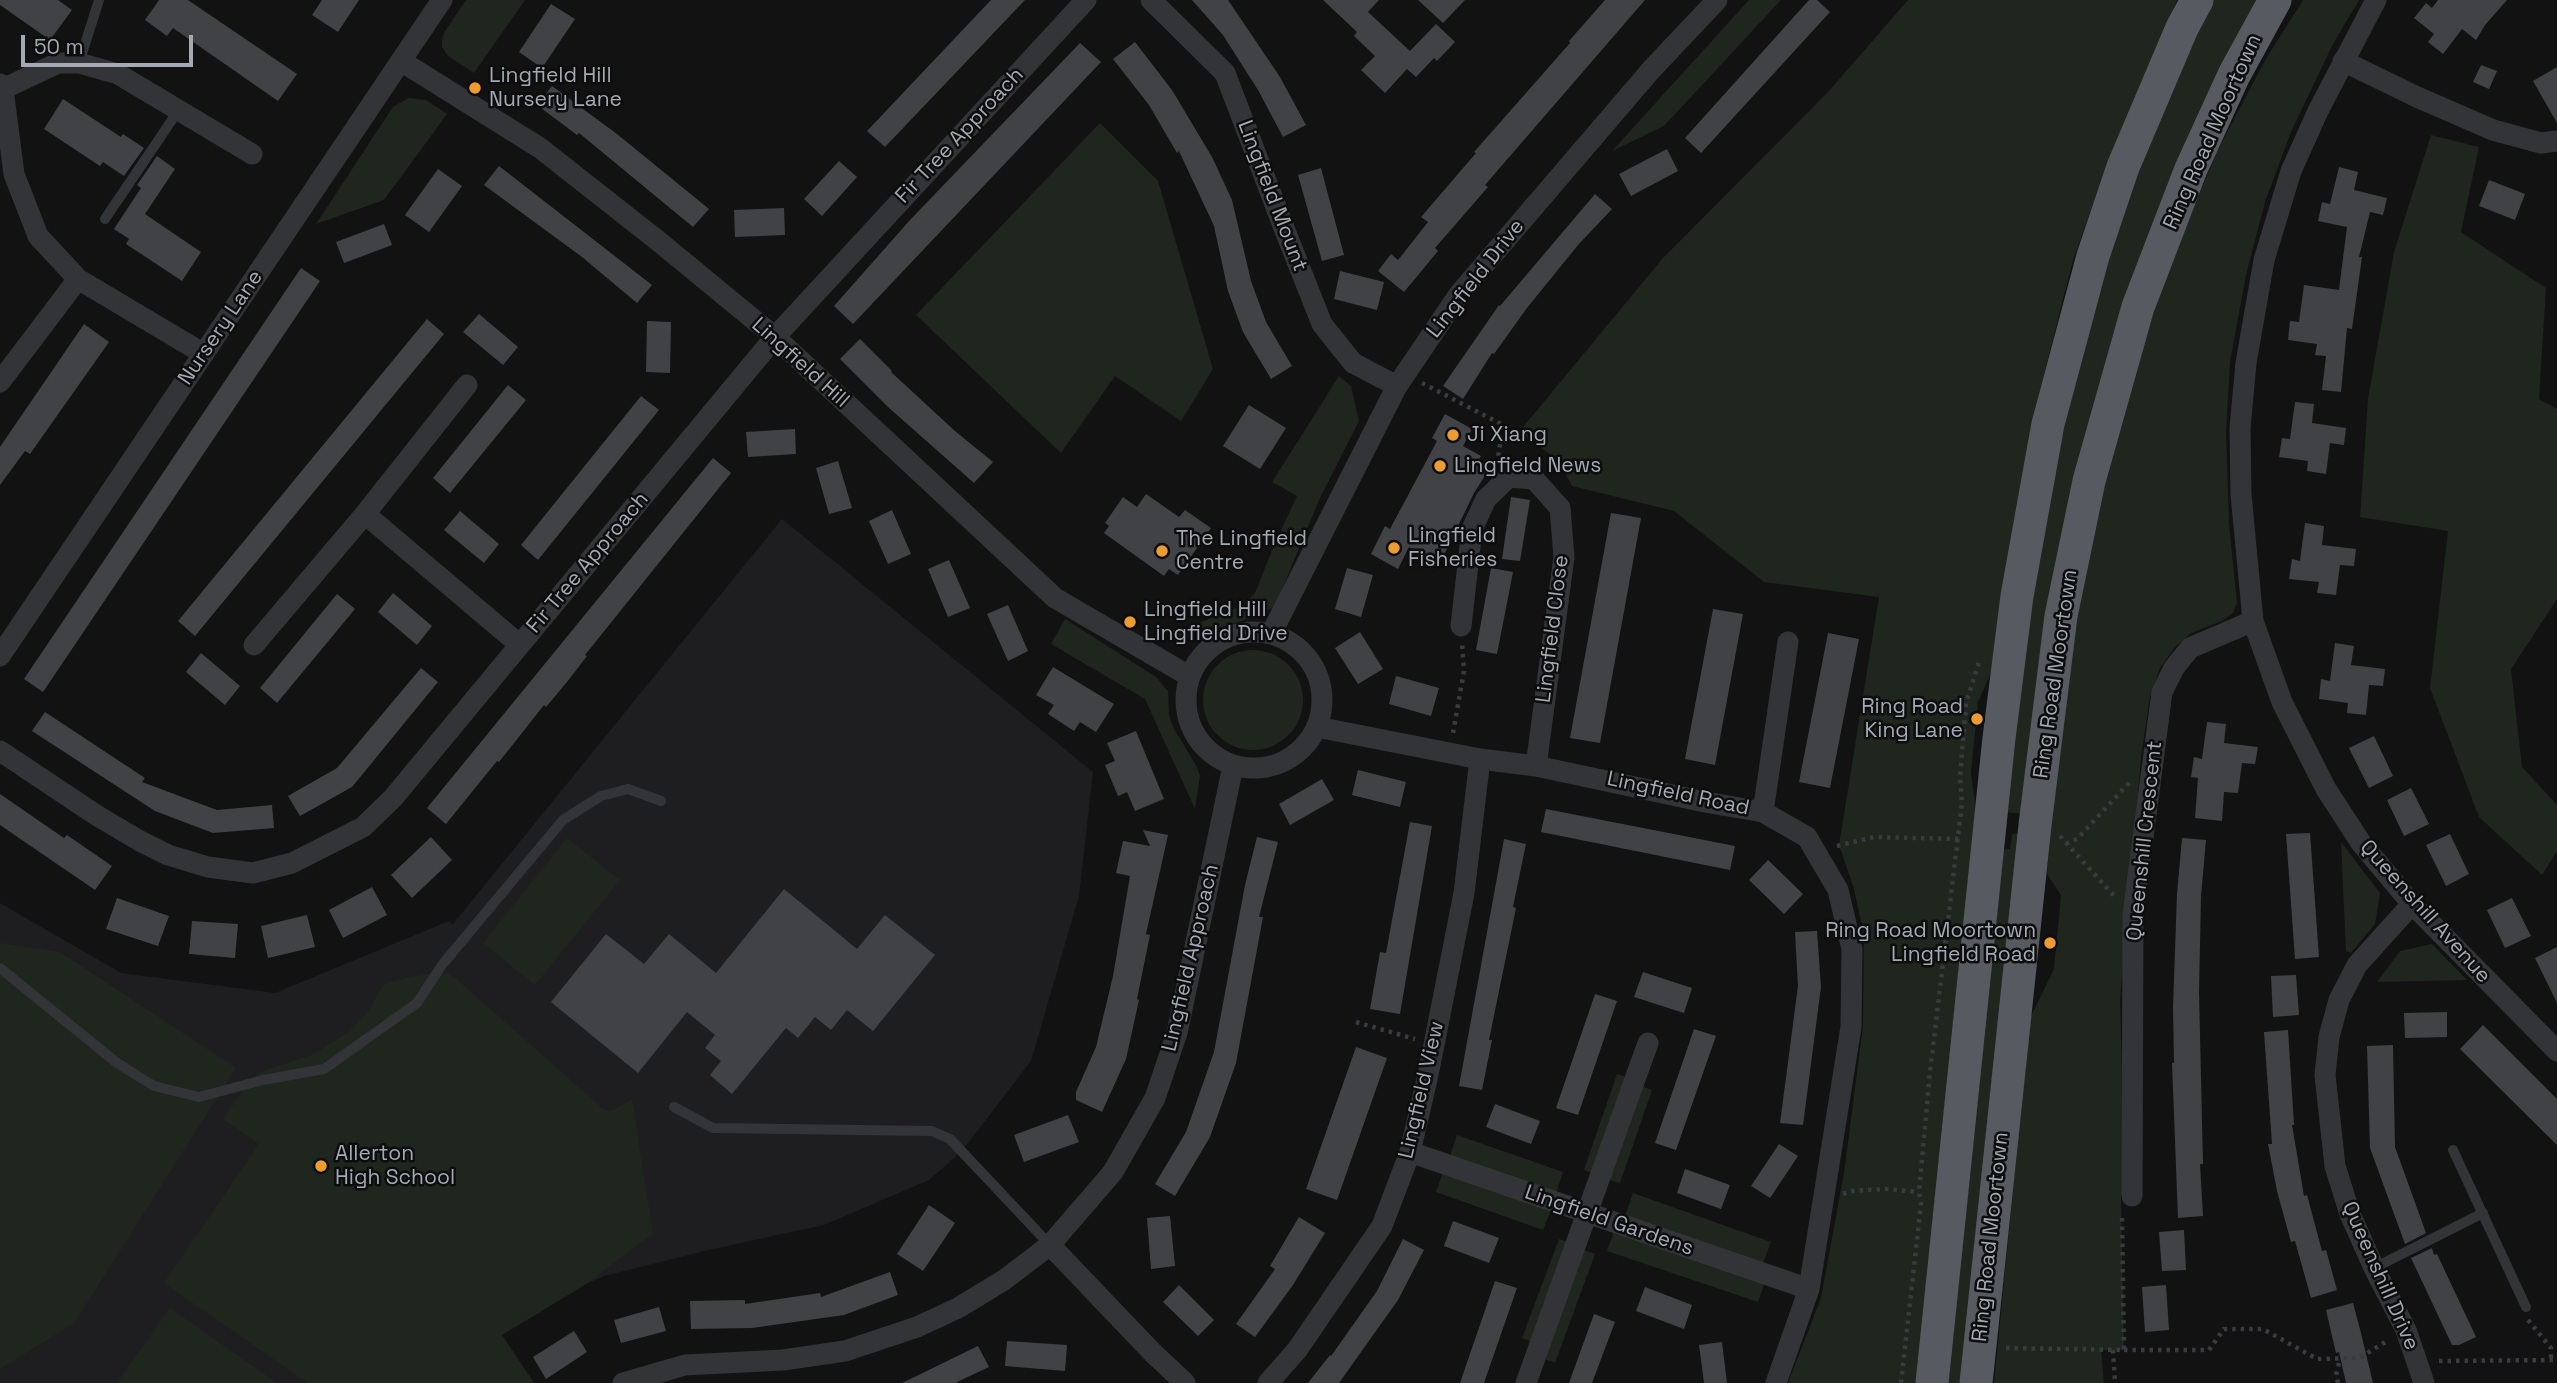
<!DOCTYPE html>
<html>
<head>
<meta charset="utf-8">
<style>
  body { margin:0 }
  #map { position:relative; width:2557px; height:1383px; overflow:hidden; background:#121213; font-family:"Space Grotesk",sans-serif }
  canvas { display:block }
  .scale { position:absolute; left:21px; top:35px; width:172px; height:32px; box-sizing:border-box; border:4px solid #a3aab3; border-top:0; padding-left:9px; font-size:21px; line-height:24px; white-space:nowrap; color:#a3aab3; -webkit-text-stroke:5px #0d0d0e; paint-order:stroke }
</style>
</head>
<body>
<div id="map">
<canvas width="2557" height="1383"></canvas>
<div class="scale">50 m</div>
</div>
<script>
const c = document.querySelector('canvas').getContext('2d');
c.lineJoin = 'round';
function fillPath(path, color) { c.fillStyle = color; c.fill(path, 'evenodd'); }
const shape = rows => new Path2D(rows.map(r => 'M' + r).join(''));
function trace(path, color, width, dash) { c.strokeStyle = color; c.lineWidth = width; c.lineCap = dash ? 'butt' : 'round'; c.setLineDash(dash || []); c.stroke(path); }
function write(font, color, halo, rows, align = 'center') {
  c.font = font + ' "Space Grotesk",sans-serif'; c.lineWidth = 5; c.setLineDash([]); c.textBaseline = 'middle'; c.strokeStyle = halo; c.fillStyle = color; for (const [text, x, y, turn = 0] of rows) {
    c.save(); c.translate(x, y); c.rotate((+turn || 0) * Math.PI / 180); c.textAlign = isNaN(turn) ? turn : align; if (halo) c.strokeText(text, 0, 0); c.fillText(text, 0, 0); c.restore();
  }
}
const built = shape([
  [782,519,1093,772,1079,896,1031,1061,962,1151,929,1180,824,1225,713,1249,604,1276,586,1284,502,1335,534,1383,0,1383,0,903,121,973,275,993,449,921,453,924]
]);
const green = shape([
  [466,0,525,0,474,73,448,56,442,47,442,39,445,31],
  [1749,0,1781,0,1664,126,1612,151],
  [1908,0,2177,0,2113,149,2073,260,2032,421,1995,664,1978,702,1971,773,1976,810,1920,1383,1788,1383,1821,1298,1844,1173,1863,1026,1864,935,1854,889,1839,845,1879,597,1764,582,1674,511,1572,486,1557,459,1519,432,1663,258,1829,91],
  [2210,0,2260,0,2173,173,2024,814,2005,812,2037,545,2096,287,2142,154],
  [2303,0,2359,0,2333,44,2291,132,2265,202,2246,275,2230,362,2226,433,2229,524,2237,603,2233,613,2222,621,2191,633,2175,647,2160,668,2150,696,2141,758,2120,1000,2125,1186,2121,1196,2124,1350,2101,1350,2104,1383,1994,1383,2030,1018,2054,969,2061,895,2047,874,2055,766,2073,628,2089,546,2121,416,2166,274,2216,154,2264,62],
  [408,98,426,100,447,114,384,200,316,224,393,107],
  [1100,123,1158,181,1213,369,1181,421,1115,376,1061,453,916,315],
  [2431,135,2479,147,2461,232,2546,288,2539,399,2557,409,2557,599,2511,669,2522,767,2557,805,2557,851,2542,875,2479,817,2430,688,2448,531,2360,517,2368,399,2394,252],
  [1339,376,1351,386,1359,421,1320,498,1278,599,1272,608,1242,621,1206,632,1191,640,1174,638,1165,632,1182,630,1243,605,1255,593,1275,543,1297,496,1272,482],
  [1065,619,1156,677,1168,691,1169,715,1173,727,1197,767,1200,776,1195,809,1145,699,1051,644],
  '1203 700a50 50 0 1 1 100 0a50 50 0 1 1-100 0Z',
  [2022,833,1962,1383,1945,1383,2001,850,2010,849,2012,834],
  [567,838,620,880,535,985,483,943],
  [2341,842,2380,893,2375,924,2351,953,2346,951],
  [0,943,60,952,236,1068,74,1323,0,1369],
  [2432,944,2467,980,2377,982,2400,951],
  [427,974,448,974,454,977,601,1107,608,1111,614,1110,632,1099,653,1233,586,1284,502,1335,534,1383,308,1383,164,1283,259,1144,223,1119,250,1080,261,1072,312,1055,349,1032,368,1012,383,985,400,979],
  [1617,1074,1626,1077,1593,1173,1584,1170],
  [1642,1086,1652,1090,1620,1183,1609,1180],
  [1457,1135,1563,1172,1556,1193,1450,1156],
  [1443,1172,1551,1210,1543,1230,1436,1192],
  [1633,1193,1771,1242,1762,1266,1625,1216],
  [1614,1231,1765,1282,1758,1302,1607,1251],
  [1559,1239,1568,1242,1532,1342,1522,1338],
  [1584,1250,1595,1254,1555,1363,1544,1359],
  [170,1308,277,1383,117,1383]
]);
const building = shape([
  [0,0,58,0,72,10,50,40,0,5],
  [159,0,188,0,297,74,278,101,173,28,167,36,145,20],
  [322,0,359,0,338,32,312,15],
  [991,0,1025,0,885,147,867,131],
  [1192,0,1228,0,1280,77,1306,125,1283,137,1258,90,1223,35],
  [1323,0,1379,0,1368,12,1410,51,1436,24,1455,42,1437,61,1434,58,1416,77,1407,69,1385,93,1361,70,1375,56,1354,36,1357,32],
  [1418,0,1465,0,1443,23],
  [1605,0,1645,0,1485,185,1488,187,1435,248,1438,251,1404,292,1378,271,1391,254,1398,260,1428,222,1421,217,1476,153,1474,152,1570,43,1569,41],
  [1809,0,1817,0,1830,12,1701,153,1685,138],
  [2438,0,2507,0,2485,25,2476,40,2462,29,2443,54,2428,42,2434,34,2414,18,2426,3,2432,8],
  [551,4,575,19,542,68,519,52],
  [1135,42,1172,90,1212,157,1232,200,1251,281,1266,322,1292,366,1271,379,1243,332,1228,291,1214,226,1179,151,1177,153,1149,105,1113,59],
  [1080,43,1101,62,853,324,834,306,910,220],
  [2481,65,2497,71,2489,89,2473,82],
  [2557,67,2557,123,2533,81],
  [552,86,617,134,709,209,693,227,579,133,577,135,537,105],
  [63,99,121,137,123,134,144,148,124,176,103,162,100,166,44,129],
  [1667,149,1678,171,1631,196,1619,174],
  [157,156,175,169,145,214,201,252,182,281,126,244,129,239,114,229,141,188,137,185],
  [839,161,857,177,822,216,804,199],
  [499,166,652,285,637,303,582,257,484,185],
  [2339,167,2358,172,2354,190,2387,198,2383,215,2370,212,2359,257,2362,257,2352,329,2347,328,2341,392,2322,390,2326,356,2315,355,2317,344,2288,340,2290,321,2299,322,2304,285,2339,290,2347,227,2318,221,2322,202,2330,204],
  [1321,168,1344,255,1322,261,1298,175],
  [438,169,462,186,429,232,405,215],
  [2489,180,2525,194,2515,220,2479,206],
  [1595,194,1612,209,1578,245,1527,308,1494,354,1492,353,1463,399,1443,386,1499,305,1500,306],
  [784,208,785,235,735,237,734,210],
  [384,224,392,245,344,263,336,242],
  [301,268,320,281,43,692,24,679],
  [1340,271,1384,282,1377,310,1334,299],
  [479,314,518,347,503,365,463,332],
  [427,319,444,334,195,636,178,621],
  [647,321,671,322,670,373,646,372],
  [84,324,109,342,30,454,25,451,0,485,0,447],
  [860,339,892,371,891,372,955,431,993,462,974,483,888,407,840,359],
  [508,385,526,400,450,493,433,478],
  [641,396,659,410,538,560,521,545],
  [2295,402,2314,404,2312,423,2346,428,2344,445,2330,443,2326,474,2307,471,2308,461,2279,457,2282,438,2290,439],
  [1249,405,1286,428,1260,469,1223,446],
  [1445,414,1472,429,1463,446,1481,456,1476,465,1488,471,1474,493,1442,559,1430,552,1428,557,1409,547,1398,569,1371,554,1385,526,1390,529,1437,441,1432,438],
  [795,429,796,454,748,457,746,432],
  [713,458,731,473,585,655,587,656,567,682,546,707,544,705,499,762,497,761,446,824,427,808],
  [838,461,852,508,829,514,816,468],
  [1146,494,1179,517,1185,510,1211,528,1178,575,1169,569,1164,576,1104,533,1109,526,1105,523,1123,497,1137,507],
  [1511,497,1530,500,1520,561,1502,559],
  [892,510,911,554,888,564,869,521],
  [460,511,499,544,484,563,444,530],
  [1611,513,1641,518,1600,743,1570,738],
  [2305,523,2324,526,2322,545,2356,549,2354,566,2340,565,2336,595,2317,593,2319,582,2289,579,2292,559,2300,561],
  [949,560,970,608,948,617,928,569],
  [1347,568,1373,575,1361,617,1335,609],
  [1491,568,1513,572,1497,654,1476,650],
  [393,593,432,626,417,645,378,612],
  [337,594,355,609,277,703,260,688],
  [1008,605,1028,651,1008,661,987,614],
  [1713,609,1743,614,1715,765,1685,759],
  [1360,632,1383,669,1358,684,1335,648],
  [1828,633,1859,639,1830,788,1799,782],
  [2335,643,2354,646,2351,665,2385,669,2383,686,2369,685,2366,715,2347,713,2348,703,2319,699,2321,679,2330,681],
  [201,653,240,686,225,705,186,672],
  [1053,667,1114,704,1096,732,1080,722,1074,731,1048,714,1054,705,1036,695],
  [421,668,438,682,352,787,300,816,288,796,337,768],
  [1396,676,1439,688,1431,716,1389,704],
  [45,712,145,778,142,782,217,810,272,805,274,828,213,833,155,811,32,731],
  [2207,722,2226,724,2224,743,2258,747,2255,764,2242,763,2238,793,2224,792,2222,821,2195,818,2198,778,2191,777,2194,757,2202,759],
  [1136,731,1164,799,1135,811,1127,792,1118,796,1105,765,1115,761,1107,743],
  [2374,736,2393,776,2369,788,2349,748],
  [1358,770,1406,782,1400,807,1352,795],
  [1322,779,1334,800,1290,825,1279,804],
  [2411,788,2429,824,2404,836,2387,800],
  [0,794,64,838,67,835,112,866,95,890,0,825],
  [1546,809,1735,846,1730,870,1541,832],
  [1410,822,1432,826,1400,1014,1370,1009,1380,952,1386,953],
  [1143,830,1168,835,1146,934,1150,935,1137,999,1139,1000,1126,1059,1102,1112,1076,1100,1076,1092,1096,1047,1113,976,1130,876,1116,873,1123,841,1150,846],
  [2310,833,2319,957,2295,959,2286,834],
  [2450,834,2469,874,2446,886,2426,845],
  [431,837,452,860,412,898,391,875],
  [1257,837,1278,842,1259,917,1263,917,1236,1063,1210,1137,1175,1196,1155,1184,1186,1132,1214,1052,1245,885],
  [2182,838,2206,840,2201,896,2199,992,2203,1164,2200,1164,2203,1216,2178,1218,2172,1063,2174,1063,2173,1007,2177,894],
  [1504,839,1526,844,1513,907,1516,908,1489,1040,1492,1040,1482,1090,1459,1086],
  [1768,860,1803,894,1784,914,1749,880],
  [372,887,387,915,343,938,329,910],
  [784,889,857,949,885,915,935,955,873,1031,847,1010,831,1030,815,1017,798,1038,786,1028,732,1094,710,1075,721,1061,705,1048,715,1035,687,1012,638,1073,551,1002,606,934,644,964,669,934,716,973],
  [117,898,169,916,158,946,106,929],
  [2512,898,2531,936,2505,948,2487,910],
  [307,915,315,947,268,958,261,926],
  [192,921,238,924,235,958,189,954],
  [1817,931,1821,987,1803,1125,1780,1123,1798,986,1795,932],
  [2557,947,2557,1003,2535,958],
  [1643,972,1692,988,1684,1013,1634,997],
  [2296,975,2299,1015,2273,1017,2271,976],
  [1595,994,1617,1001,1578,1115,1556,1108],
  [2447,1012,2447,1037,2405,1038,2404,1013],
  [2483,1025,2557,1099,2557,1145,2460,1049],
  [1694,1029,1716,1036,1676,1150,1655,1143],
  [2288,1030,2294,1125,2292,1125,2304,1196,2307,1195,2322,1251,2326,1250,2337,1290,2311,1298,2295,1241,2291,1242,2277,1191,2268,1144,2272,1144,2264,1032],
  [2393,1045,2395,1147,2426,1233,2405,1244,2370,1148,2367,1046],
  [1356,1047,1387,1058,1337,1200,1306,1189],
  [1495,1104,1540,1121,1531,1144,1486,1127],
  [1068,1115,1079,1142,1024,1162,1014,1135],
  [1779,1144,1798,1156,1770,1198,1751,1186],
  [1685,1169,1730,1185,1721,1209,1677,1193],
  [929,1205,955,1223,923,1271,897,1254],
  [1170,1216,1175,1266,1151,1269,1147,1218],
  [1299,1217,1325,1233,1293,1285,1255,1337,1236,1324,1275,1269,1270,1266],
  [1453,1221,1499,1238,1489,1263,1444,1246],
  [2184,1230,2186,1270,2162,1271,2159,1232],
  [1403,1239,1424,1250,1398,1300,1339,1383,1308,1383,1330,1355,1331,1356,1377,1291],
  [2432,1248,2434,1255,2437,1254,2476,1337,2459,1345,2452,1345,2411,1258],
  [890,1272,898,1295,844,1315,752,1328,691,1329,690,1301,745,1300,745,1304,820,1293,821,1297],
  [1495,1281,1517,1288,1484,1383,1460,1383],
  [1179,1285,1214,1320,1198,1336,1163,1302],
  [2166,1285,2169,1330,2145,1332,2142,1287],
  [1645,1287,1692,1305,1684,1329,1636,1311],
  [2353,1303,2361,1333,2373,1383,2346,1383,2339,1352,2336,1353,2326,1310],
  [659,1307,666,1331,621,1343,614,1320],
  [1594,1314,1615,1322,1592,1383,1569,1383],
  [574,1331,587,1352,546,1379,533,1357],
  [1007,1341,1067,1345,1065,1371,1005,1366],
  [1722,1342,1727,1383,1704,1383,1699,1345],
  [978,1346,989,1367,955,1383,902,1383]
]);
const path = shape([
  [1422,383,1503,425,1498,458],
  [1453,733,1464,671,1462,644],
  [2060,836,2115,897],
  [2066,844,2077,839,2129,783],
  [1837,846,1874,837,1960,839],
  [1356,1022,1415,1039],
  [1843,1194,1852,1191,1886,1189,1919,1192],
  [2528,1320,2551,1348,2551,1360],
  [2006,1348,2124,1350,2122,1214],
  [2113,1350,2115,1383],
  [2124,1350,2209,1350,2224,1329,2263,1329,2317,1359,2359,1358,2387,1341],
  [2439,1361,2557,1360],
  [1901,1383,1921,1204,1919,1192,1930,1072,1962,803,1960,777,1966,703,1979,662],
  [2338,1383,2336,1375,2340,1359]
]);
const service = shape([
  [79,63,99,0],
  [105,219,178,111],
  [0,968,117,1063,154,1086,199,1097,263,1080,324,1069,417,1003,442,965,563,820,601,796,628,789,661,801],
  [674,1107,713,1128,932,1131,950,1139,1050,1245],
  [2453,1150,2526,1307],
  [2374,1268,2483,1213]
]);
const minor = shape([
  [1151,0,1225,73,1284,228,1322,324,1353,363,1397,386],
  [2376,0,2318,111,2291,171,2264,260,2246,363,2240,428,2241,494,2253,621,2282,702,2326,789,2361,843,2412,904,2557,1051],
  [401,61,540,148,657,240,775,337,1055,598,1189,676],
  [2343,61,2417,97,2493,130,2541,143,2557,141],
  [0,84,3,89,14,174,38,236,78,279,204,354],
  [3,89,58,63,79,63,118,74,252,154],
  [0,382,78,279],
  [365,514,520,645],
  [1461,626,1472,529,1486,499,1509,477,1534,479,1560,508,1564,557,1536,766],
  '1186 700a68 68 0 1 1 136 0a68 68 0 1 1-136 0Z',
  [1271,634,1397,386,1460,293,1651,70,1717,0],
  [254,645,365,514,467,385],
  [0,656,442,0],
  [1317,727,1480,759,1536,766,1705,802,1763,812,1807,837,1838,890,1852,949,1851,1027,1809,1289,1776,1383],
  [0,751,96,815,140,841,168,855,208,867,253,873,292,863,363,827,393,798,775,337,1086,0],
  [1763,812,1788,642],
  [2412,904,2357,965,2339,1000,2329,1037,2325,1075,2335,1166,2350,1214,2374,1268,2406,1330,2424,1383],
  [1410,1152,1809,1289],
  [2132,1196,2133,914,2162,692,2174,668,2190,648,2253,621],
  [1050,1245,1153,1353,1185,1383],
  [623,1383,685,1365,783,1360,845,1351,917,1327,958,1308,1004,1280,1050,1245,1113,1172,1155,1098,1177,1033,1233,766],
  [1268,1383,1297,1350,1382,1226,1410,1152,1428,1075,1464,893,1480,759],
  [1526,1383,1648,1043]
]);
const trunk = shape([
  [1932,1383,1999,738,2017,596,2048,424,2093,256,2123,167,2182,28,2197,0],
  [1976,1383,2035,825,2061,616,2089,481,2138,307,2191,169,2234,75,2275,0]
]);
const markers = [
  [475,88,7,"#ec9c31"],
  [1453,435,7,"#ec9c31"],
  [1440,466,7,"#ec9c31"],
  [1394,548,7,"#ec9c31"],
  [1162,551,7,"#ec9c31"],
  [1130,622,7,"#ec9c31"],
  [1977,719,7,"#ec9c31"],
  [2050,943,7,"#ec9c31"],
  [321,1166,7,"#ec9c31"]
];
const poiNames = [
  ["Lingfield Hill",489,76],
  ["Nursery Lane",489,100],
  ["Ji Xiang",1467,435],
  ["Lingfield News",1454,466],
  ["Lingfield",1408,536],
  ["Fisheries",1408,560],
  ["The Lingfield",1176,539],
  ["Centre",1176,563],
  ["Lingfield Hill",1144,610],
  ["Lingfield Drive",1144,634],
  ["Ring Road",1963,707,"right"],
  ["King Lane",1963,731,"right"],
  ["Ring Road Moortown",2036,931,"right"],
  ["Lingfield Road",2036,955,"right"],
  ["Allerton",335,1154],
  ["High School",335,1178]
];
const streetNames = [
  ["Ring Road Moortown",2213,132,-66],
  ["Fir Tree Approach",960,136,-47],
  ["Lingfield Mount",1272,196,69],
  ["Lingfield Drive",1476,279,-52],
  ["Nursery Lane",221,328,-56],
  ["Lingfield Hill",800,363,42],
  ["Fir Tree Approach",588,563,-50],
  ["Lingfield Close",1553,629,-83],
  ["Ring Road Moortown",2056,674,-82],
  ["Lingfield Road",1678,794,12],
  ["Queenshill Crescent",2145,841,-84],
  ["Queenshill Avenue",2425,912,48],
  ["Lingfield Approach",1191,958,-77],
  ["Lingfield View",1422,1090,-77],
  ["Lingfield Gardens",1609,1221,19],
  ["Ring Road Moortown",1991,1237,-84],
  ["Queenshill Drive",2380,1276,66]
];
fillPath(built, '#1e1e20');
fillPath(green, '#1e261e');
fillPath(building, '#414246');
trace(path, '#393b3f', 4.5, [3.5, 5]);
trace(service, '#333438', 10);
trace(minor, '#333438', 21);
trace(trunk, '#575a60', 33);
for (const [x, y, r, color] of markers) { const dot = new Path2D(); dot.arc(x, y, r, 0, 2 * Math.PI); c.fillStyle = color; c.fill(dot); trace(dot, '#0d0d0e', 2.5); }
write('21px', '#a3aab3', '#0d0d0e', poiNames, 'left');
write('21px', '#a3aab3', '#0d0d0e', streetNames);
</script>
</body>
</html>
